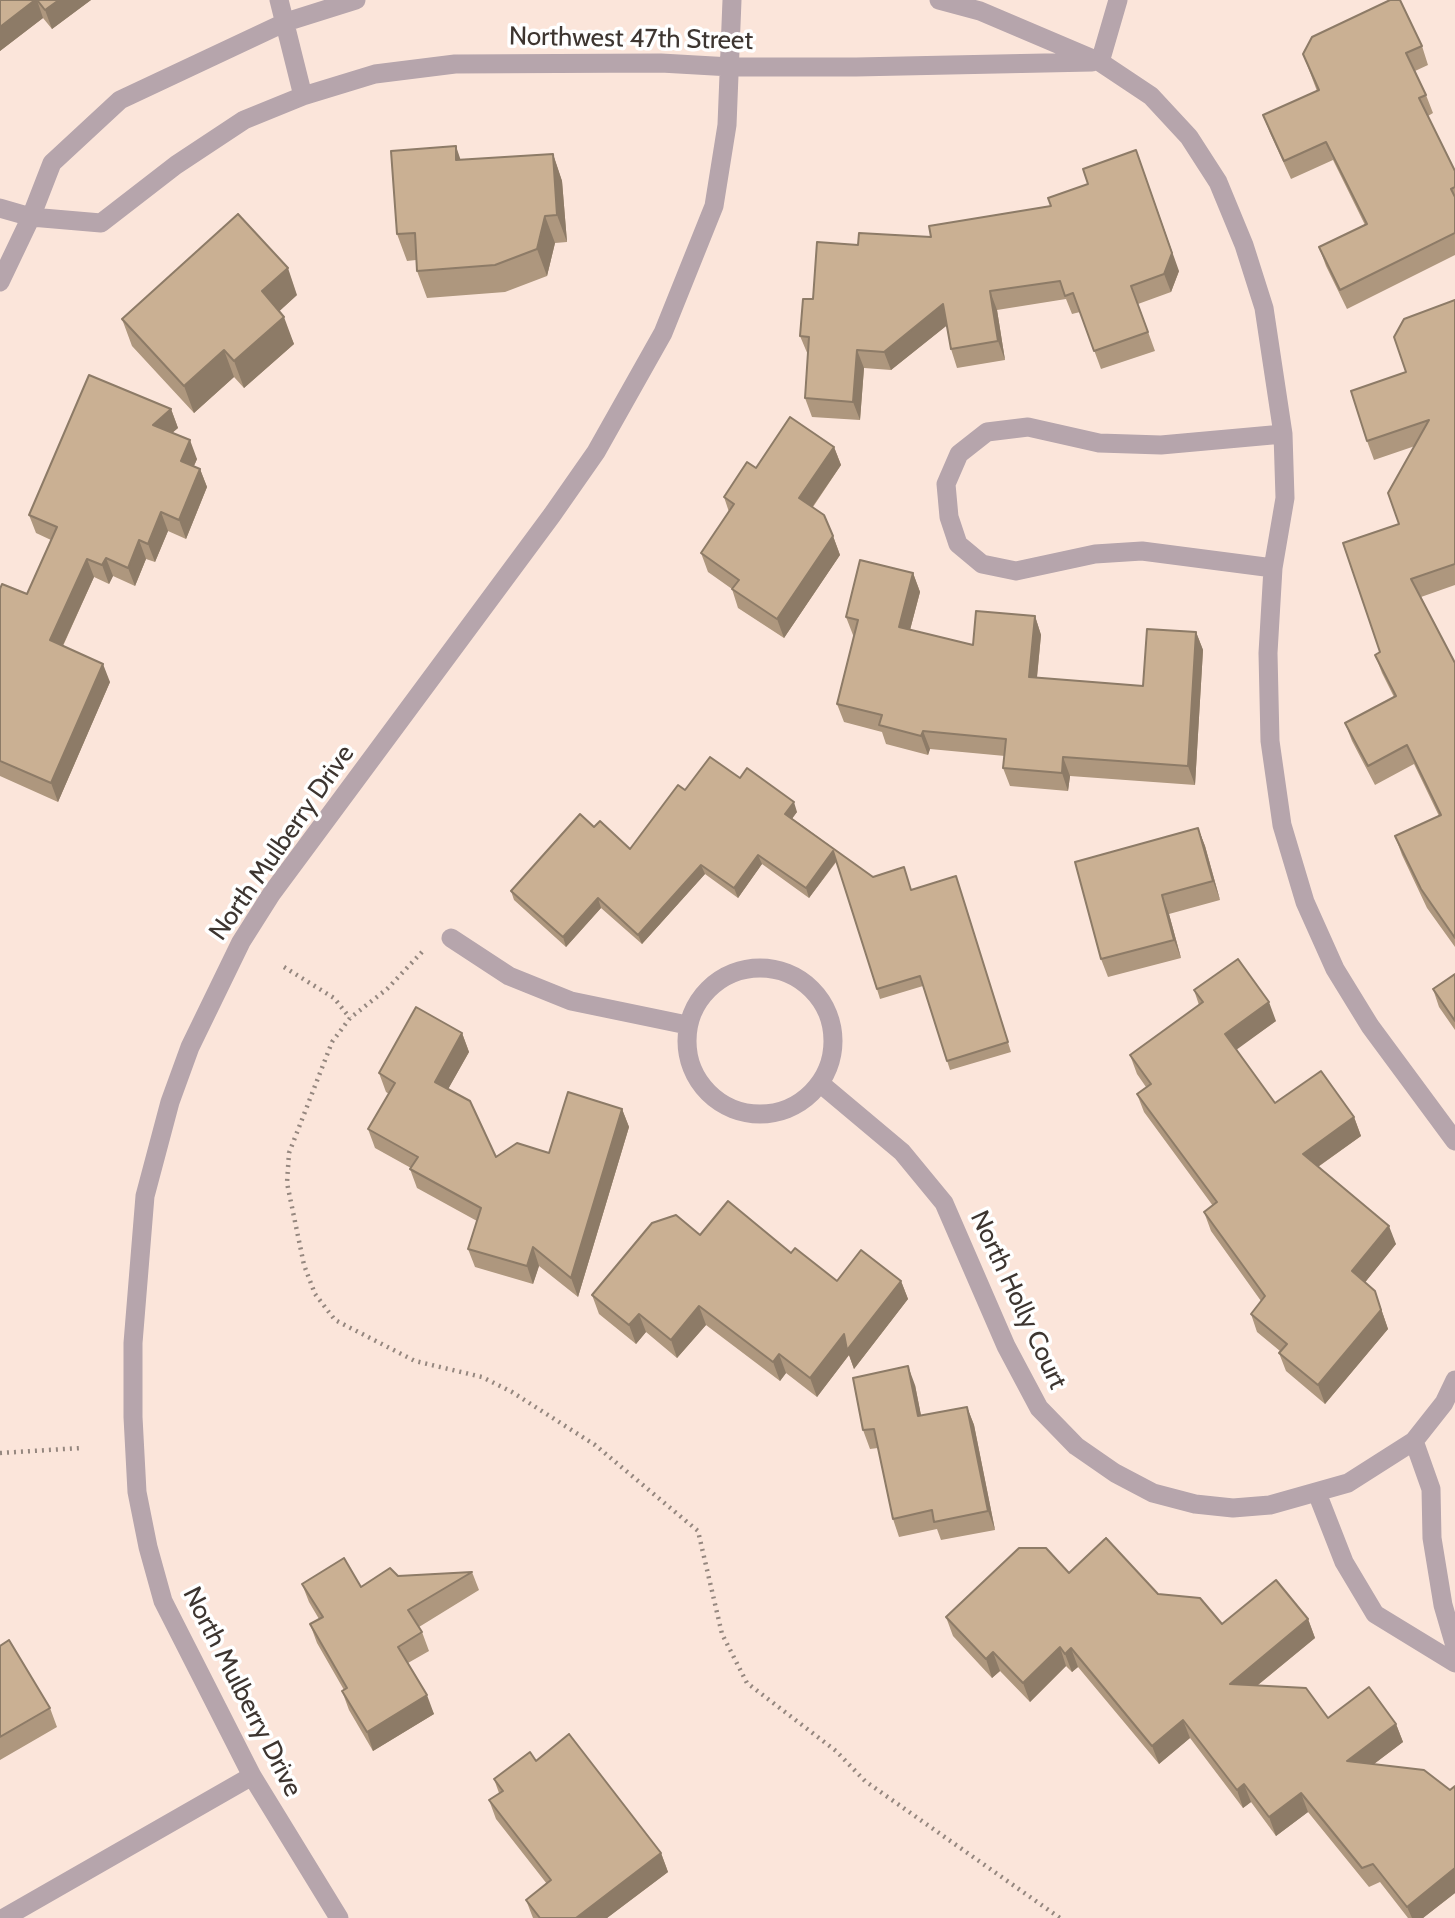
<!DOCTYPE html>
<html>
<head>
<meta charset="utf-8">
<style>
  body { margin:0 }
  canvas { display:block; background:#fbe5da }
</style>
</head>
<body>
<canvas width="1455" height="1918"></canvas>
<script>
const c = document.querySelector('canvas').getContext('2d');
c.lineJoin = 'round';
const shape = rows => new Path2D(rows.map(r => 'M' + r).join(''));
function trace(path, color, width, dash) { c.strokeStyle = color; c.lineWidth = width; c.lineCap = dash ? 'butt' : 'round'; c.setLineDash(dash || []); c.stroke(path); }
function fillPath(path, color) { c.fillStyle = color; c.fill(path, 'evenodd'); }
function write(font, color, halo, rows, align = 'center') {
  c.font = font + ' Cabin,sans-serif'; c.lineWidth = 7; c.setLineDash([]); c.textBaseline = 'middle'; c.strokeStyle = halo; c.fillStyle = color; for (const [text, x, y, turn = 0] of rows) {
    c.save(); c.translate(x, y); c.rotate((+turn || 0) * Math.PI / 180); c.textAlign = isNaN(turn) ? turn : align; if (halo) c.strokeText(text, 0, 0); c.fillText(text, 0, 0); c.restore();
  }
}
const path = shape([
  [422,952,387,989,350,1018,332,1042,289,1153,287,1183,304,1265,315,1294,335,1320,415,1361,482,1377,512,1392,595,1445,698,1531,722,1634,747,1683,836,1751,865,1781,1060,1918],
  [284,967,334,998,350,1018],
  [0,1453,81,1448]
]);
const minor = shape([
  [279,0,303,96],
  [939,0,980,11,1100,62,1151,96,1189,137,1218,182,1244,245,1264,308,1283,434,1285,498,1273,568,1268,653,1270,741,1282,825,1305,902,1335,969,1370,1026,1455,1141],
  [1100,62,1118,0],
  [0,208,31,217,101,223,176,165,244,120,303,96,375,74,455,64,661,63,731,67,856,67,1092,62],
  [0,282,31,217,52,163,120,100,286,22,356,0],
  [1273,568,1142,551,1095,554,1016,571,982,564,958,544,949,517,946,484,959,454,987,432,1028,427,1099,443,1161,445,1283,434],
  [451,938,509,976,571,1001,687,1025],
  '687 1041a73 73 0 1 1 146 0a73 73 0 1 1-146 0Z',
  [821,1084,902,1152,944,1203,1006,1346,1039,1408,1076,1446,1115,1473,1153,1493,1195,1504,1233,1508,1270,1505,1348,1483,1414,1441,1444,1403,1455,1380],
  [1414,1441,1431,1489,1432,1538,1443,1605,1455,1646],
  [1317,1493,1344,1562,1375,1614,1455,1663],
  [4,1918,252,1776],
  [339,1918,252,1776,163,1601,148,1547,137,1492,133,1417,133,1343,145,1196,170,1102,190,1047,241,942,272,893,552,515,596,452,663,333,714,206,727,125,732,0]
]);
const wall = shape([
  [0,0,91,0,52,29,43,18,0,51],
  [1422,46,1428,65,1415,71,1426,95,1433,113,1428,116,1455,171,1455,255,1347,309,1326,266,1319,247,1365,225,1333,160,1291,179,1270,133,1263,115,1317,91,1303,54],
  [553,154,562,181,567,242,555,243,547,276,505,292,427,298,417,271,416,260,407,261,397,234,460,160],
  [1179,271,1171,292,1138,304,1155,351,1101,369,1080,312,1072,314,1066,299,997,310,1005,360,957,368,951,349,947,325,891,370,864,368,860,420,812,417,805,398,808,355,800,336,813,299],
  [297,295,279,311,294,344,244,388,234,377,194,413,132,346,122,319],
  [1455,300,1455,585,1421,597,1455,663,1455,947,1427,908,1402,855,1395,836,1439,816,1414,764,1375,785,1352,741,1345,723,1394,697,1382,673,1375,655,1380,652,1399,524,1415,446,1374,460,1367,441,1406,372],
  [171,409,178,428,172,433,197,459,194,466,200,469,207,487,186,539,168,531,155,562,146,559,135,586,113,576,109,584,94,577,63,646,110,682,58,802,0,776,0,589,27,594,51,540,36,533,29,515],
  [834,447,841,465,813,507,833,536,840,555,784,638,738,608,732,589,708,572,701,553,729,512,724,497,756,468],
  [913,573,920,592,910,630,973,645,1035,616,1041,635,1037,678,1143,686,1196,632,1203,650,1195,785,1070,776,1068,791,1010,786,1003,768,1005,756,930,749,928,755,886,744,882,732,844,722,837,704,854,636,853,635,846,617],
  [740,778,797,812,792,818,873,877,911,890,956,876,1011,1052,950,1070,923,986,880,999,837,861,809,898,762,864,738,898,705,874,642,944,601,908,566,947,514,900,511,891,594,827,630,849,685,790],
  [1198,828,1205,846,1220,900,1169,914,1181,958,1108,977,1101,959],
  [1455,974,1455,1030,1439,1007,1433,989],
  [1194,990,1276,1021,1236,1049,1275,1103,1354,1117,1361,1136,1318,1167,1396,1244,1365,1282,1375,1291,1388,1329,1325,1404,1286,1371,1279,1353,1280,1351,1257,1332,1251,1314,1261,1301,1211,1231,1204,1212,1213,1206,1144,1112,1137,1094,1146,1087,1137,1074,1130,1055,1199,1005],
  [462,1033,469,1052,448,1089,496,1157,549,1153,622,1109,629,1127,578,1297,539,1266,533,1284,475,1267,468,1249,477,1221,417,1188,410,1169,411,1168,375,1148,368,1129,389,1094,386,1092,379,1073],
  [700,1235,791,1253,837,1281,901,1281,908,1299,854,1369,849,1355,817,1397,786,1373,780,1381,706,1325,677,1358,646,1332,636,1344,599,1314,592,1295],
  [915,1385,921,1416,967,1407,974,1425,995,1530,941,1540,937,1529,899,1537,893,1519,878,1448,870,1449,863,1430],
  [472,1572,479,1590,419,1627,422,1632,429,1651,408,1663,434,1714,373,1751,349,1710,342,1691,344,1690,317,1643,310,1624,319,1619,309,1602,302,1584,361,1587,398,1576],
  [1069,1573,1158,1594,1222,1624,1308,1619,1315,1638,1258,1685,1328,1718,1396,1724,1403,1742,1374,1764,1450,1790,1455,1786,1455,1893,1423,1918,1408,1918,1380,1882,1369,1887,1308,1812,1276,1836,1251,1802,1243,1808,1190,1738,1159,1764,1078,1667,1072,1672,1066,1666,1030,1702,1000,1671,992,1678,953,1636,946,1617],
  [0,1646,50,1708,57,1727,0,1760],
  [536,1761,661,1853,668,1872,607,1918,533,1918,526,1900,547,1884,496,1819,489,1800,499,1793,494,1779]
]);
const shadedWall = shape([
  [35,0,37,0,43,18,0,51,0,27],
  [59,0,91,0,52,29,45,10],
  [456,146,465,173,456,160],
  [1136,150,1179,271,1171,292,1164,274],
  [553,154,562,181,567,242,557,215],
  [545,216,555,243,547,276,537,249],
  [288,268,297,295,272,318,262,291],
  [990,291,997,310,1005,360,998,341],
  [943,304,950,323,891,370,884,352],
  [284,317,294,344,244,388,234,361],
  [224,350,234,377,194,413,184,386],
  [857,350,864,368,860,420,853,402],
  [171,409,178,428,160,443,153,425],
  [190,440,197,459,188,479,181,461],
  [834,447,841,465,806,516,799,498],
  [200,469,207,487,186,539,179,520],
  [161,512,168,531,155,562,148,544],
  [833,536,840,555,784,638,777,619],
  [139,540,146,559,135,586,128,568],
  [106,558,113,576,109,584,102,565],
  [87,559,94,577,57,658,50,640],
  [913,573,920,592,906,645,899,627],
  [1035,616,1041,635,1035,696,1029,677],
  [1196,632,1203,650,1195,785,1188,766],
  [103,664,110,682,58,802,51,783],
  [923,731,930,749,928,755,921,736],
  [1063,757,1070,776,1068,791,1062,773],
  [794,802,797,812,789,823,785,814],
  [1198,828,1205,846,1220,900,1213,881],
  [833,851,837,860,809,898,806,888],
  [758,855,762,864,738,898,734,888],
  [701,865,705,874,642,944,638,935],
  [1162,895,1169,914,1181,958,1174,940],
  [598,898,601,908,566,947,563,937],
  [1269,1002,1276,1021,1232,1053,1225,1034],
  [462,1033,469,1052,442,1100,435,1082],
  [622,1109,629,1127,578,1297,571,1278],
  [1354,1117,1361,1136,1309,1173,1303,1154],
  [1389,1226,1396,1244,1359,1290,1352,1271],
  [533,1247,539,1266,533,1284,527,1266],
  [901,1281,908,1299,854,1369,849,1355,817,1397,810,1378,844,1334],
  [1375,1291,1388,1329,1325,1404,1318,1385],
  [699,1306,706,1325,677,1358,671,1340],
  [639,1314,646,1332,636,1344,629,1325],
  [779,1354,786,1373,780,1381,773,1362],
  [908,1366,915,1385,925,1435,918,1416],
  [967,1407,974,1425,995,1530,988,1511],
  [1308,1619,1315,1638,1237,1702,1230,1684],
  [1060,1647,1066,1666,1030,1702,1023,1683],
  [1071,1648,1078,1667,1072,1672,1065,1654],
  [993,1652,1000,1671,992,1678,986,1659],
  [427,1695,434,1714,373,1751,367,1732],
  [1183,1720,1190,1738,1159,1764,1152,1746],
  [1396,1724,1403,1742,1354,1779,1347,1761],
  [1244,1784,1251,1802,1243,1808,1237,1790],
  [1301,1793,1308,1812,1276,1836,1269,1817],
  [661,1853,668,1872,607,1918,576,1918],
  [1455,1868,1455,1893,1423,1918,1412,1918,1407,1907]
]);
const building = shape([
  [0,0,35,0,0,27,0,0],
  [37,0,59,0,45,10,37,0],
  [1390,0,1400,0,1422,46,1406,53,1426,95,1419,98,1455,171,1455,187,1451,189,1455,197,1455,233,1340,290,1319,247,1367,224,1326,142,1284,161,1263,115,1319,90,1303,54,1312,37,1390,0],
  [456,146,456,160,553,154,557,215,545,216,537,249,495,265,417,271,415,233,397,234,391,151,456,146],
  [1136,150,1172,253,1164,274,1131,286,1148,332,1094,351,1073,293,1065,296,1060,281,990,291,998,341,951,349,943,304,884,352,857,350,853,402,805,398,809,337,800,336,803,299,813,299,817,242,858,245,859,233,931,237,929,226,1051,206,1048,198,1088,184,1083,169,1136,150],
  [238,214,288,268,262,291,284,317,234,361,224,350,184,386,122,319,238,214],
  [1455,300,1455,564,1411,579,1455,663,1455,938,1421,889,1395,836,1441,815,1407,745,1368,766,1345,723,1396,696,1375,655,1380,652,1343,543,1399,524,1388,493,1429,420,1367,441,1351,391,1406,372,1394,337,1404,319,1455,300],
  [89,375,171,409,153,425,190,440,181,461,200,469,179,520,161,512,148,544,139,540,128,568,106,558,102,565,87,559,50,640,103,664,51,783,0,761,0,589,2,584,27,594,57,527,29,515,89,375],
  [790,417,834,447,799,498,824,515,833,536,777,619,732,589,739,580,701,553,734,504,724,497,747,462,756,468,790,417],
  [860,560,913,573,899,627,973,645,976,611,1035,616,1029,677,1143,686,1147,629,1196,632,1188,766,1063,757,1062,773,1003,768,1006,739,923,731,921,736,879,725,882,715,837,704,858,620,846,617,860,560],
  [710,757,740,778,747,768,794,802,785,814,873,877,904,867,911,890,956,876,1008,1042,947,1061,920,976,877,989,833,851,806,888,758,855,734,888,701,865,638,935,598,898,563,937,511,891,580,814,594,827,600,821,630,849,678,785,685,790,710,757],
  [1198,828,1213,881,1162,895,1174,940,1101,959,1075,862,1198,828],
  [1238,959,1269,1002,1225,1034,1275,1103,1321,1071,1354,1117,1303,1154,1389,1226,1352,1271,1375,1291,1381,1310,1318,1385,1279,1353,1287,1344,1251,1314,1265,1296,1204,1212,1217,1202,1137,1094,1151,1084,1130,1055,1203,1002,1194,990,1238,959],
  [1455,974,1455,1021,1433,989,1455,974],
  [416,1007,462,1033,435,1082,470,1101,496,1157,517,1143,549,1153,568,1092,622,1109,571,1278,533,1247,527,1266,468,1249,481,1208,410,1169,418,1157,368,1129,395,1083,379,1073,416,1007],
  [728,1201,791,1253,795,1248,837,1281,861,1250,901,1281,847,1350,844,1334,810,1378,779,1354,773,1362,699,1306,671,1340,639,1314,629,1325,592,1295,652,1223,676,1215,700,1235,728,1201],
  [908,1366,918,1416,967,1407,988,1511,934,1522,932,1510,893,1519,874,1429,863,1430,853,1378,908,1366],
  [1106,1538,1158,1594,1200,1598,1222,1624,1276,1580,1308,1619,1230,1684,1306,1688,1328,1718,1369,1687,1396,1724,1347,1761,1424,1770,1450,1790,1455,1786,1455,1868,1407,1907,1373,1864,1362,1868,1301,1793,1269,1817,1244,1784,1237,1790,1183,1720,1152,1746,1071,1648,1065,1654,1060,1647,1023,1683,993,1652,986,1659,946,1617,1019,1548,1046,1548,1069,1573,1106,1538],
  [344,1558,361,1587,390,1568,398,1576,472,1572,408,1610,422,1632,398,1647,427,1695,367,1732,342,1691,347,1688,310,1624,323,1617,302,1584,344,1558],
  [9,1640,50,1708,0,1737,0,1646,9,1640],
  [569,1734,661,1853,576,1918,540,1918,526,1900,551,1880,489,1800,503,1791,494,1779,530,1752,536,1761,569,1734]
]);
const streetNames = [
  ["Northwest 47th Street",631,39,1],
  ["North Mulberry Drive",282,843,-55],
  ["North Holly Court",1018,1300,65],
  ["North Mulberry Drive",242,1692,63]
];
trace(path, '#95877f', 4.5, [2, 5]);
trace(minor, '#b6a5ac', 19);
fillPath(wall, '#ae977e');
fillPath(shadedWall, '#8d7b67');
fillPath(building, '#cab093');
trace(building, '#8d7b67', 2);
write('26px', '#3d3530', '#fff', streetNames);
</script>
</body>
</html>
